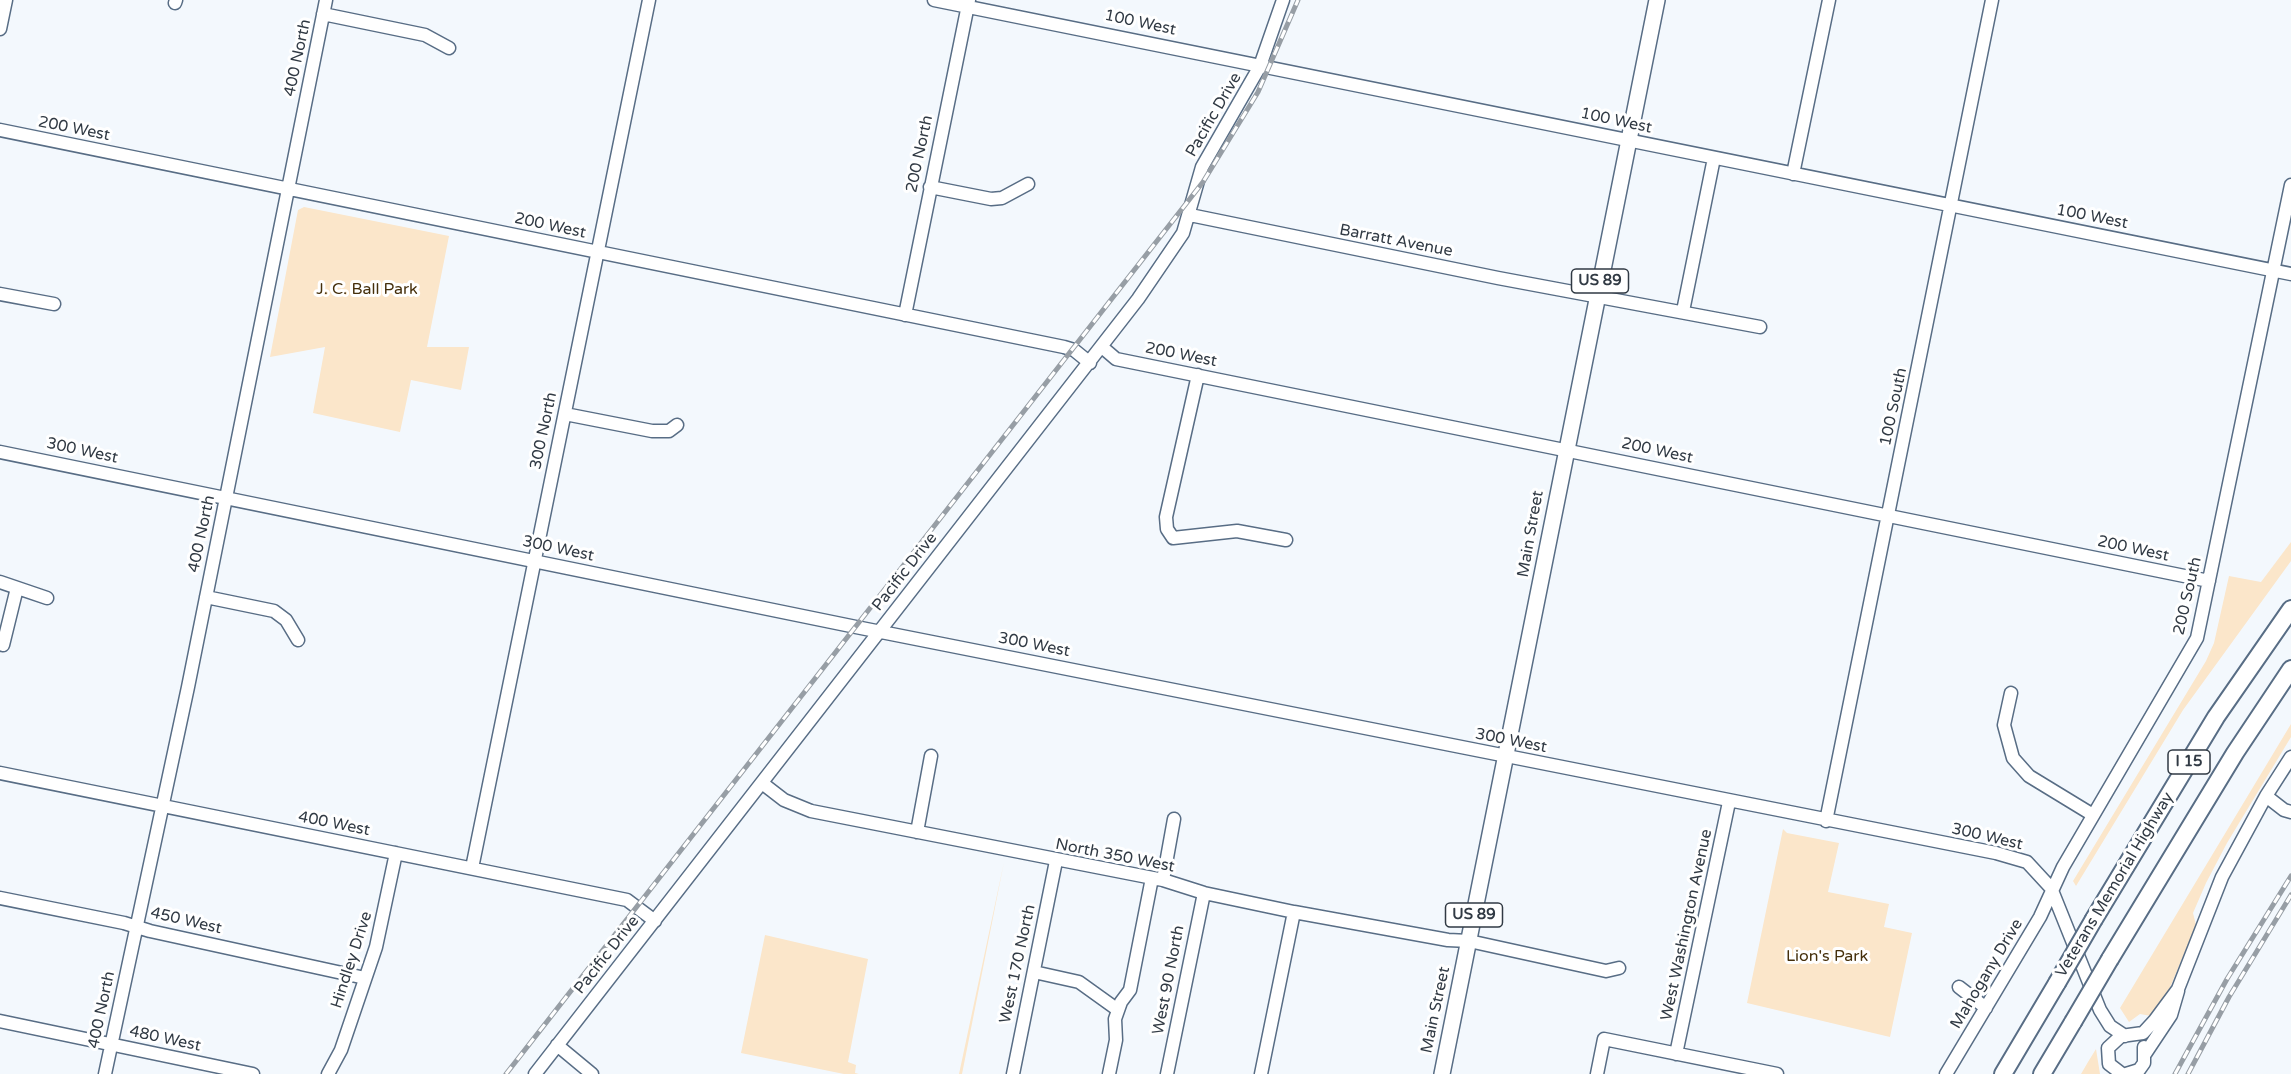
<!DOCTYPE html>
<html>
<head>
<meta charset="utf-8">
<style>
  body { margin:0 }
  canvas { display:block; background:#f3f8fd }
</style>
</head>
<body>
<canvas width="2291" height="1074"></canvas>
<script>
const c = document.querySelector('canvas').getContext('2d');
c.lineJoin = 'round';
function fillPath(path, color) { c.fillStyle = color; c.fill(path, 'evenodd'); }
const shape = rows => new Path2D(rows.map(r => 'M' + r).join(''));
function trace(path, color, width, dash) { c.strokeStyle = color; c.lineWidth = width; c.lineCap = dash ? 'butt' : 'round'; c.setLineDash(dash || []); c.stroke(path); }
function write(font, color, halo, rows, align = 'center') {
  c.font = font + ' "Varela Round",sans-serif'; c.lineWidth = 6; c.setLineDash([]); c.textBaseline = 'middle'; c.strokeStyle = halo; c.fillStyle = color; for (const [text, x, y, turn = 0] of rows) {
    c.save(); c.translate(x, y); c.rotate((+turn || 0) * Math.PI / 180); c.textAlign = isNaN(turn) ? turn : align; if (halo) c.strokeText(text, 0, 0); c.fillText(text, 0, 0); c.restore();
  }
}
const green = shape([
  [304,207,449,236,427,347,469,347,461,390,411,380,400,432,313,413,325,347,270,357,298,210],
  [2291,542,2291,561,2183,710,2076,886,2073,881,2206,661,2214,643,2229,576,2261,582],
  [2291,724,2291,737,2227,843,2206,883,2193,913,2196,925,2169,990,2151,1016,2140,1014,2129,1022,2120,1008],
  [1783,829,1787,833,1839,843,1828,892,1889,904,1884,927,1912,933,1890,1037,1747,1003],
  [1004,862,962,1074,959,1074],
  [765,935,868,959,848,1062,856,1065,855,1073,859,1074,844,1074,741,1053],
  [2096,1049,2100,1074,2081,1074,2088,1062]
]);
const minor = shape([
  [934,0,2291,274],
  [175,3,176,0],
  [323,14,425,35,449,48],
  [0,29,6,0],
  [0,130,1064,347,1074,350,1090,363],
  [1793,174,1829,0],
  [930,187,991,199,1002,198,1028,184],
  [1190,215,1498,278,1760,327],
  [0,294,54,304],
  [1683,311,1714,158],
  [905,315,969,0],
  [1102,347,1116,359,2209,581],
  [1198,375,1166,517,1167,529,1173,538,1237,531,1286,540],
  [565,414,652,431,669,431,677,425],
  [0,452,856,627,1996,853,2027,862,2051,888,2100,1010,2110,1026,2125,1036],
  [0,582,47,598],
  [206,597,274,611,286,620,298,640],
  [3,645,17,588],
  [2011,693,2004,725,2013,758,2029,776,2093,815],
  [0,773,627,900,655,921],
  [762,783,784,800,811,811,1163,880,1204,893,1294,912,1448,940,1469,941,1606,971,1619,968],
  [2266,796,2284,810,2291,812],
  [1826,821,1992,0],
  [917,832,931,756],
  [472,868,649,0],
  [1163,880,1174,819],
  [0,898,124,923,150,931,365,978],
  [1034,972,1079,982,1118,1010],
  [1959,987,1986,1008],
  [0,1021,253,1074],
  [557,1045,592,1074],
  [1676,1054,1729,802],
  [2145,1054,2171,1015,2178,991],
  [105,1074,188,687,326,0],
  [328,1074,341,1050,376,947,396,853],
  [535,1074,1138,299,1183,233,1202,167,1260,66,1283,0],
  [1013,1074,1056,861],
  [1109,1074,1116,1040,1115,1019,1121,1002,1130,990,1152,878],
  [1167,1074,1204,893],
  [1261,1074,1294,912],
  [1597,1074,1604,1039,1777,1074],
  [1946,1074,2040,917,2063,867,2197,638,2291,185],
  [2122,1074,2109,1064,2108,1048,2121,1036,2143,1033,2155,1020,2178,989,2222,877,2266,796,2291,757],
  [2126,1074,2139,1070,2144,1063,2144,1047]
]);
const major = shape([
  [1442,1074,1657,0]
]);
const highway = shape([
  [2094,919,2216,717,2291,609],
  [2110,959,2235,753,2291,669],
  [2003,1074,2057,983],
  [2042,1074,2073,1022]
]);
const rail = shape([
  [506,1074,1203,182,1258,92,1298,0],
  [2175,1074,2227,979,2291,876],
  [2188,1074,2229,997,2291,895]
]);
const highwayBridge = shape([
  [2057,983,2094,919],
  [2073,1022,2110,959]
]);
const shields = [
  [1600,281,57],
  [2189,762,42],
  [1474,915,57]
];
const shieldNames = [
  ["US 89",1600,281],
  ["I 15",2189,762],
  ["US 89",1474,915]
];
const streetNames = [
  ["100 West",1140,23,12],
  ["400 North",298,58,-78],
  ["Pacific Drive",1214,115,-60],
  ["100 West",1616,121,12],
  ["200 West",74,129,11],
  ["200 North",920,154,-78],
  ["100 West",2092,217,11],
  ["200 West",550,226,12],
  ["Barratt Avenue",1396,241,11],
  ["200 West",1181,355,11],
  ["100 South",1894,407,-78],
  ["300 North",544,431,-78],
  ["300 West",82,451,12],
  ["200 West",1657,451,12],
  ["400 North",202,534,-78],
  ["Main Street",1531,534,-80],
  ["300 West",558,549,12],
  ["200 West",2133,549,12],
  ["Pacific Drive",905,572,-52],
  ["200 South",2188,596,-77],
  ["300 West",1034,645,11],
  ["300 West",1511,741,11],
  ["400 West",334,824,11],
  ["300 West",1987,837,13],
  ["North 350 West",1115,856,11],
  ["Veterans Memorial Highway",2115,885,-59],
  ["450 West",186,921,13],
  ["West Washington Avenue",1687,925,-78],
  ["Pacific Drive",607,955,-52],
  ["Hindley Drive",352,960,-72],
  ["West 170 North",1018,964,-78],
  ["Mahogany Drive",1987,974,-59],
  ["West 90 North",1169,980,-79],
  ["400 North",102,1010,-78],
  ["Main Street",1436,1010,-78],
  ["480 West",165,1039,12]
];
const parkNames = [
  ["J. C. Ball Park",367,290],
  ["Lion's Park",1827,957]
];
fillPath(green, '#fbe6ca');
trace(minor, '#586d85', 15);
trace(major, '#586d85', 18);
trace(highway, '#586d85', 20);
trace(minor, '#fff', 12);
trace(major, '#fff', 15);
trace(highway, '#fff', 16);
trace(rail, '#979ea5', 5);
trace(rail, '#fff', 3, [9]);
trace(highwayBridge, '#586d85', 20, []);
trace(highwayBridge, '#fff', 16);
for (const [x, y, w] of shields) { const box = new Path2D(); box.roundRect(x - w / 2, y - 12, w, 24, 4.5); c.fillStyle = '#fff'; c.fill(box); trace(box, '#313a44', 1.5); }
write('bold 15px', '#313a44', null, shieldNames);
write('16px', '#313a44', '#fff', streetNames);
write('16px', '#452f0b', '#fff', parkNames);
</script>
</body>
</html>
